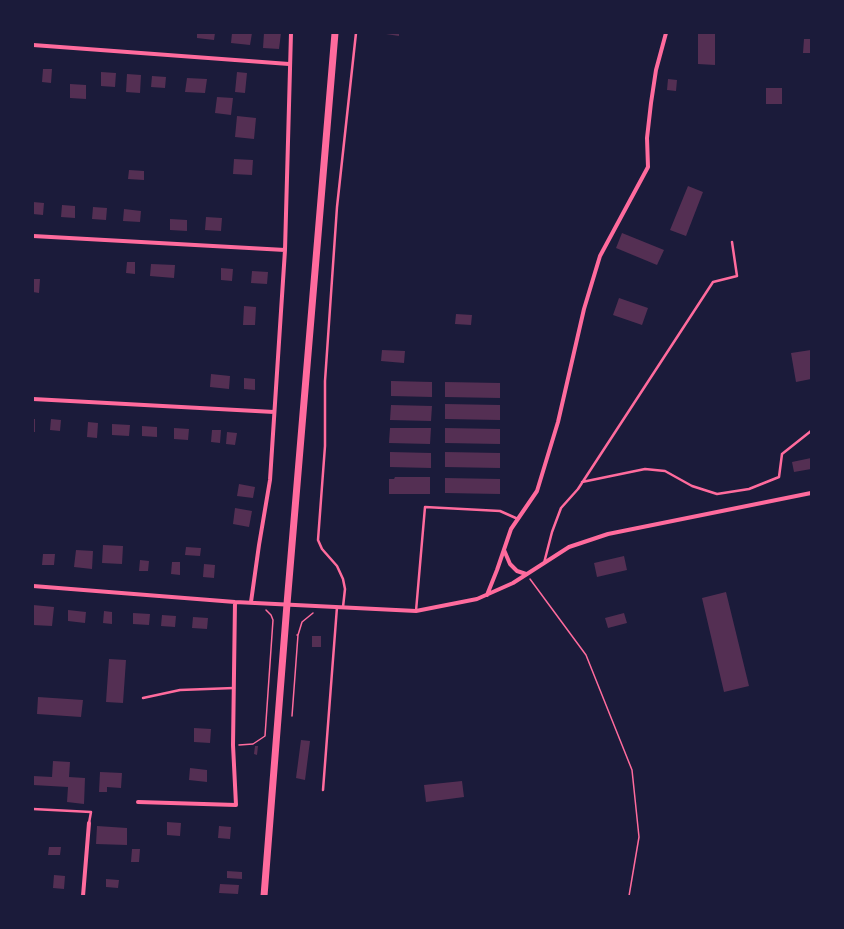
<!DOCTYPE html>
<html>
<head>
<meta charset="utf-8">
<style>
  body { margin:0 }
  #map { position:relative; width:844px; height:929px; overflow:hidden; background:#1b1b3a; font-family:"Open Sans",sans-serif }
  canvas { display:block }
  .frame { position:absolute; inset:0; border:34px solid #1b1b3a; pointer-events:none }
</style>
</head>
<body>
<div id="map">
<canvas width="844" height="929"></canvas>
<div class="frame"></div>
</div>
<script>
const c = document.querySelector('canvas').getContext('2d');
c.lineJoin = 'round';
function fillPath(path, color) { c.fillStyle = color; c.fill(path, 'evenodd'); }
const shape = rows => new Path2D(rows.map(r => 'M' + r).join(''));
function trace(path, color, width, dash) { c.strokeStyle = color; c.lineWidth = width; c.lineCap = dash ? 'butt' : 'round'; c.setLineDash(dash || []); c.stroke(path); }
const building = shape([
  [197,33,215,33,214,40,197,38],
  [232,33,252,33,250,45,231,43],
  [264,33,281,33,279,49,263,48],
  [386,33,399,33,399,36,386,34],
  [698,33,715,33,715,65,698,64],
  [804,39,811,39,811,53,803,53],
  [43,69,52,69,51,83,42,82],
  [101,72,116,73,115,87,101,86],
  [237,72,247,73,245,93,235,92],
  [127,74,141,75,140,93,126,92],
  [152,76,166,77,165,88,151,87],
  [187,78,207,79,205,93,185,92],
  [668,79,677,80,676,91,667,90],
  [70,84,86,85,86,99,70,98],
  [766,88,782,88,782,104,766,104],
  [217,97,233,98,231,115,215,113],
  [237,116,256,118,254,139,235,137],
  [234,159,253,160,252,175,233,174],
  [129,170,144,171,144,180,128,179],
  [688,186,703,192,686,236,670,230],
  [33,202,44,203,43,215,33,214],
  [62,205,75,206,75,218,61,217],
  [93,207,107,208,106,220,92,219],
  [124,209,141,211,140,222,123,221],
  [206,217,222,218,221,231,205,230],
  [170,219,187,220,187,231,170,230],
  [622,233,664,250,657,265,616,248],
  [127,262,135,262,135,274,126,273],
  [151,264,175,265,174,278,150,276],
  [221,268,233,269,232,281,221,280],
  [252,271,268,272,267,284,251,283],
  [33,279,40,279,39,293,33,292],
  [619,298,648,308,642,325,613,315],
  [244,306,256,307,255,325,243,325],
  [456,314,472,315,471,325,455,324],
  [382,350,405,351,404,363,381,361],
  [811,350,811,379,796,382,791,353],
  [211,374,230,376,229,389,210,387],
  [244,378,255,379,255,390,244,389],
  [391,381,432,382,432,397,391,396],
  [445,382,500,383,500,398,445,397],
  [445,404,500,405,500,420,445,419],
  [391,405,432,406,431,421,390,420],
  [33,419,35,419,35,432,33,432],
  [51,419,61,420,60,431,50,430],
  [88,422,98,423,97,438,87,437],
  [112,424,130,425,129,436,112,435],
  [142,426,157,427,157,437,142,436],
  [174,428,189,429,188,440,174,439],
  [390,428,431,428,430,444,389,443],
  [445,428,500,429,500,444,445,443],
  [212,430,221,430,220,443,211,442],
  [227,432,237,433,235,445,226,444],
  [390,452,431,453,431,468,390,467],
  [445,452,500,453,500,468,445,467],
  [811,458,811,469,794,472,792,462],
  [395,477,430,477,430,494,389,494,389,479,394,479],
  [445,478,500,479,500,494,445,493],
  [239,484,255,487,253,498,237,496],
  [235,508,252,511,249,527,233,524],
  [103,545,123,546,122,564,102,563],
  [186,547,201,548,200,556,185,555],
  [76,550,93,551,92,569,74,567],
  [43,554,55,554,54,565,42,565],
  [624,556,627,570,597,577,594,563],
  [140,560,149,561,148,571,139,571],
  [172,562,180,562,180,575,171,574],
  [204,564,215,565,214,578,203,577],
  [726,592,749,686,724,692,702,598],
  [33,605,54,607,52,626,33,625],
  [68,610,86,612,85,623,68,621],
  [104,611,112,612,112,624,103,623],
  [133,613,150,614,149,625,133,624],
  [624,613,627,623,608,628,605,618],
  [162,615,176,616,175,627,161,626],
  [193,617,208,618,207,629,192,628],
  [312,636,321,636,321,647,312,647],
  [109,659,126,660,123,703,106,702],
  [38,697,83,700,81,717,37,714],
  [194,728,211,729,210,743,194,742],
  [301,740,310,741,305,780,296,778],
  [255,746,258,746,257,755,254,754],
  [53,761,70,762,69,777,85,778,84,804,67,802,68,787,33,785,33,776,52,777],
  [190,768,207,770,207,782,189,780],
  [100,772,122,773,121,788,107,787,107,792,99,792],
  [462,781,464,797,426,802,424,785],
  [167,822,181,823,180,836,167,835],
  [97,826,127,828,127,845,96,844],
  [219,826,231,827,230,839,218,838],
  [49,847,61,847,60,855,48,855],
  [132,849,140,849,139,862,131,862],
  [227,871,242,872,242,879,227,878],
  [54,875,65,876,64,889,53,888],
  [106,879,119,880,118,888,106,887],
  [220,884,239,885,238,894,219,893]
]);
const path = shape([
  [530,579,586,655,632,770,639,837,629,896],
  [298,635,302,622,313,613],
  [292,716,298,635,297,635],
  [239,745,253,744,265,736,273,620,271,615,266,610]
]);
const service = shape([
  [582,482,645,469,665,471,692,486,717,494,749,489,779,477,782,454,811,431],
  [544,563,552,532,561,508,578,489,713,282,737,276,732,242],
  [343,607,345,589,343,579,337,566,322,549,318,540,325,446,325,381,337,207,356,33],
  [416,611,425,507,500,511,518,519],
  [143,698,180,690,234,688],
  [323,790,337,607],
  [33,809,91,812,89,823]
]);
const minor = shape([
  [33,45,289,64],
  [33,236,285,250],
  [33,399,274,412],
  [504,550,510,564,517,571,526,574],
  [33,586,235,602,416,611,477,599,513,583,569,547,608,534,811,493],
  [487,595,497,570,511,529,537,491,558,422,584,309,600,256,648,167,647,138,651,103,656,70,666,33],
  [251,602,259,545,270,480,285,250,291,33],
  [138,802,236,805,233,745,235,602],
  [83,896,89,823]
]);
const primary = shape([
  [264,896,287,604,335,33]
]);
fillPath(building, '#542f53');
trace(path, '#ff6b9d', 1.5);
trace(service, '#ff6b9d', 2.5);
trace(minor, '#ff6b9d', 4);
trace(primary, '#ff6b9d', 7);
</script>
</body>
</html>
